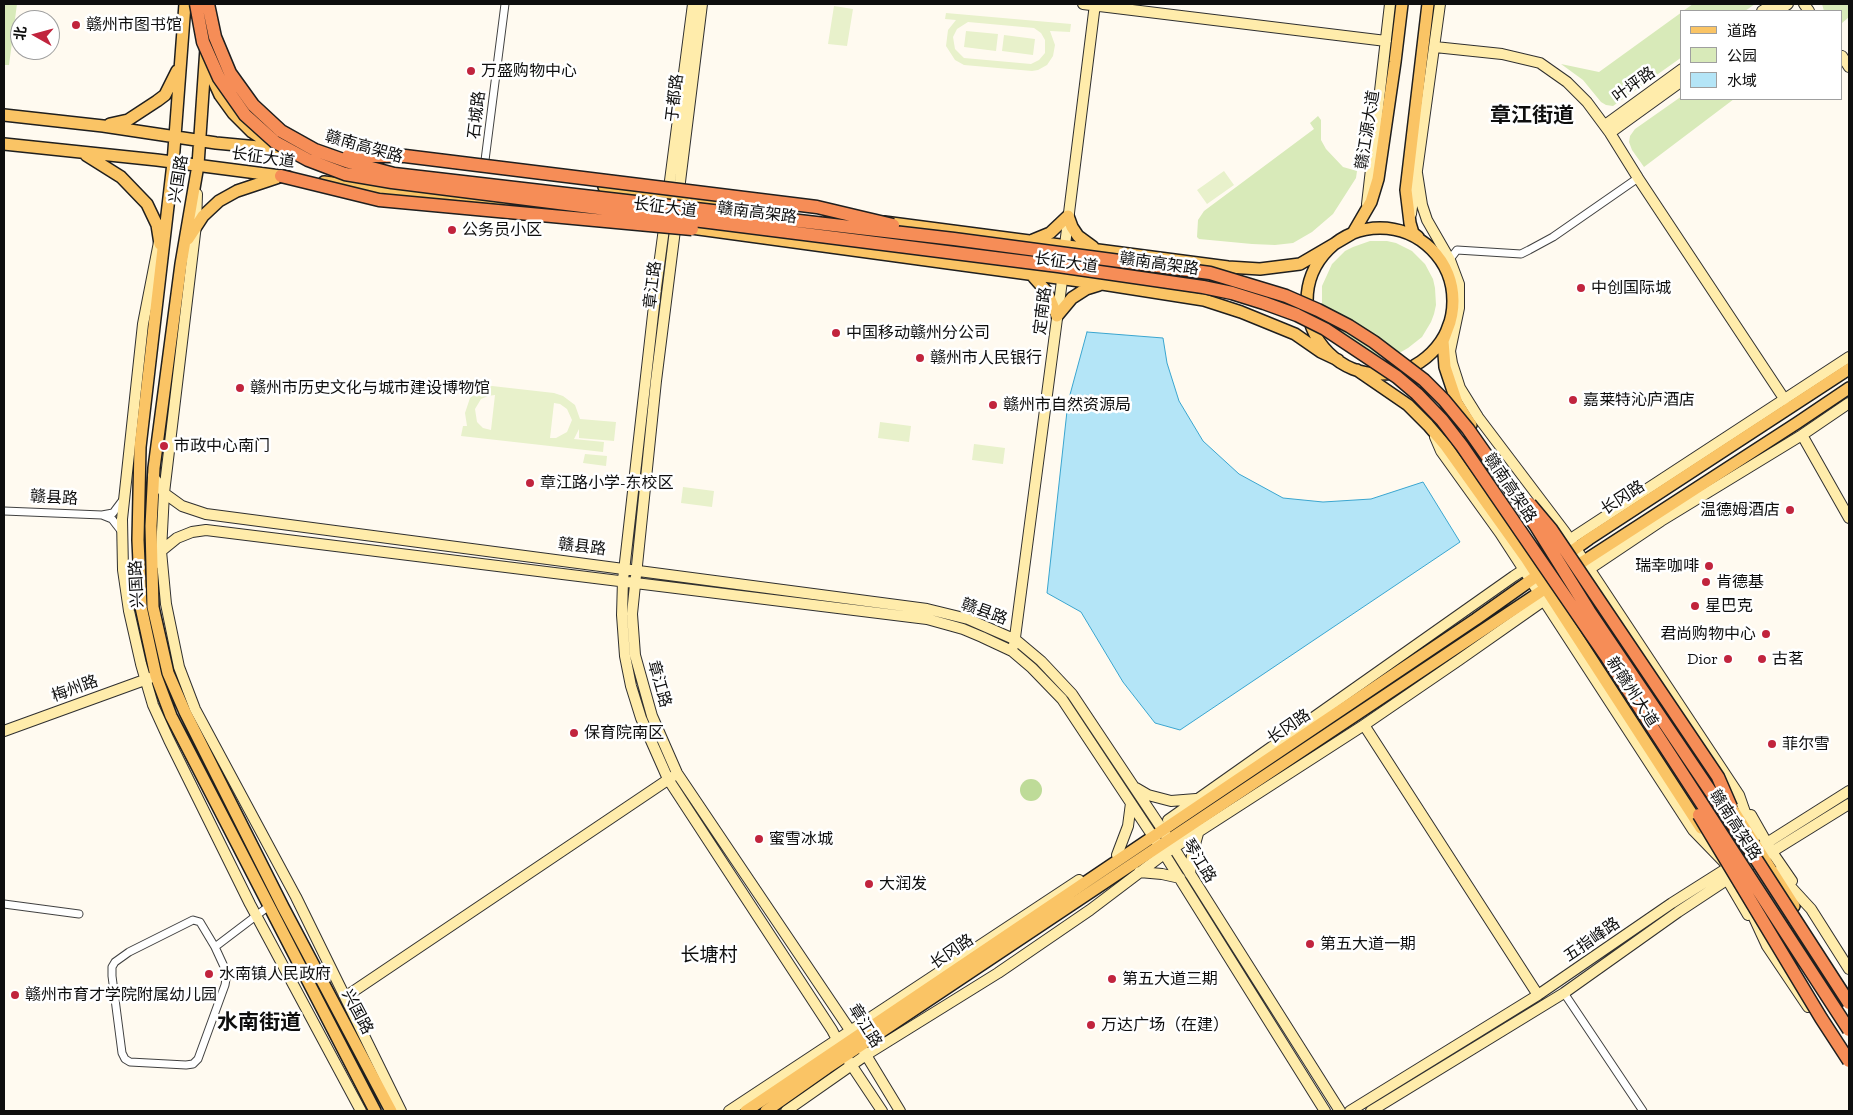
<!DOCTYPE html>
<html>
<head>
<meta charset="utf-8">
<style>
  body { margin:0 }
  #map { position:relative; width:1853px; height:1115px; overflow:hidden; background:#fffaf0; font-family:"Zilla Slab","Noto Sans SC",serif }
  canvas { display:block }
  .frame { position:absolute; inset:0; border:5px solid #0e0e0e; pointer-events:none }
  .legend { position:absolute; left:1680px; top:10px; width:162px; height:90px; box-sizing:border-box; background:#fff; border:1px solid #9f9f9f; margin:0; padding:6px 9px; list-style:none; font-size:15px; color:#0e0e0e }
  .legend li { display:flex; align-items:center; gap:10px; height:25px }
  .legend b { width:25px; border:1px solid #9f9f9f }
  .north { position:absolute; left:10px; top:10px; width:50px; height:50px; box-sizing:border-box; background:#fff; border:1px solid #9f9f9f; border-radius:50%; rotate:277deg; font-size:14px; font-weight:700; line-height:20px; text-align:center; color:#0e0e0e }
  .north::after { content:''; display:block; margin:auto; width:18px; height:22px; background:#c1243d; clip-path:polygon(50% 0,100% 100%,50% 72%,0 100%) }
</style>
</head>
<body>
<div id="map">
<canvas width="1853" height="1115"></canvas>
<div class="frame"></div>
<ul class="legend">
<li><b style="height:6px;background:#fac465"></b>道路</li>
<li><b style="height:14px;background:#d8eab9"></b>公园</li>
<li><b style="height:14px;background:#b4e5f7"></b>水域</li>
</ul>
<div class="north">北</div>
</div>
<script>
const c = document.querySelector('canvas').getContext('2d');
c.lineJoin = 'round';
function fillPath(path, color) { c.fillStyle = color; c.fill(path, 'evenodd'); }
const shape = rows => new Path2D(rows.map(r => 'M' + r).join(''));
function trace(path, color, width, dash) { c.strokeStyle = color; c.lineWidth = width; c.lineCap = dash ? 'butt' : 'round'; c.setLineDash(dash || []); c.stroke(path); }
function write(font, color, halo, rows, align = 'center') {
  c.font = font + ' "Zilla Slab","Noto Sans SC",serif'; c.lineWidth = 5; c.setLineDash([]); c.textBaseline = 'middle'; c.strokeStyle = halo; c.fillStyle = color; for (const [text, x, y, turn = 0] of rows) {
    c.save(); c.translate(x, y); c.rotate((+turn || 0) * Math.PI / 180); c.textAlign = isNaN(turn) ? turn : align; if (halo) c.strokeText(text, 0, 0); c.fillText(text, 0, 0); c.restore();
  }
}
const green = shape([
  [4,4,17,4,9,65,4,65],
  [1693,4,1755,4,1745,11,1683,11],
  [1822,4,1849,4,1849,17,1842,23,1842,11,1824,11],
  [1682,12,1682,57,1613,106,1606,105,1601,102,1583,80,1561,64,1599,72],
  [1682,96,1682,99,1734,99,1644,167,1632,150,1629,142,1630,136,1635,129],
  [1318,116,1321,120,1321,140,1326,149,1343,167,1357,171,1356,178,1333,214,1312,232,1293,243,1275,245,1252,244,1199,239,1197,237,1198,220,1204,211,1314,129,1310,123],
  [1370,241,1387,241,1396,243,1412,251,1425,264,1433,279,1435,288,1436,305,1434,314,1431,322,1422,337,1408,348,1401,352,1384,356,1375,357,1327,326,1322,310,1322,286,1332,264,1345,251,1353,247]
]);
const forest = shape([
  '1020 790a11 11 0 1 1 22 0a11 11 0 1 1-22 0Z'
]);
const pitch = shape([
  [834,6,853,9,847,46,828,44],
  [946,13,1071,24,1070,32,1050,31,1055,45,1053,56,1047,65,1038,70,1032,71,964,65,955,60,946,46,948,30,956,20,945,19],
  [968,22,1034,28,1041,33,1045,40,1045,53,1039,60,1031,64,964,58,955,49,953,37,957,29],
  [966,31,998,34,996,51,964,47],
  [1004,35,1035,39,1033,55,1002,51],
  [1224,171,1234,185,1207,204,1197,190],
  [492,386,554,393,563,396,575,405,580,419,616,422,614,441,579,438,579,429,574,439,604,442,603,452,461,436,463,426,467,426,465,413,470,398,482,388],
  [495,395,491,430,483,428,477,422,475,409,481,399,488,396],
  [554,403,560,404,567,409,572,420,567,432,556,438,550,438],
  [880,422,911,426,909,442,878,438],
  [974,444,1005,448,1003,464,972,460],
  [585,454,607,456,606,466,583,463],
  [683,487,714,491,712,507,681,503]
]);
const water = shape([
  [1087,332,1163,338,1167,363,1179,401,1203,441,1239,474,1283,498,1323,502,1371,499,1423,482,1460,542,1180,730,1155,723,1123,682,1081,612,1047,593,1068,402,1087,332]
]);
const street = shape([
  [484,168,505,4],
  [1444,267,1457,250,1521,254,1529,250,1553,237,1638,178],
  [4,511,102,515,113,513,122,501],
  [102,515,112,519,122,532],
  [4,904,79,914],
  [215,947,227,973,225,985,198,1059,193,1064,186,1065,130,1062,125,1059,122,1053,112,976,112,967,115,962,129,952,193,920,200,922,215,947,269,906],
  [1564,993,1643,1111]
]);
const secondary = shape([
  [1083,4,1386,41],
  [1804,4,1809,11],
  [1762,11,1773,4],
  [1778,11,1788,4],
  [1435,47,1502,54,1540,63,1567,82,1587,102,1610,133,1638,178,1785,400],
  [1842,56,1849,67],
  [1605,125,1682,69],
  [1610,133,1682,81],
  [1417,173,1422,205,1427,220,1450,260,1459,284,1459,308,1450,351,1452,363,1460,388,1478,417,1565,532,1739,795,1754,838],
  [197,194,196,225,164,493,161,551,166,604,179,667,195,709,296,897,401,1111],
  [668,196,693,4],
  [678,198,702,4],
  [1367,204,1390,4],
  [1411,214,1440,4],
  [665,221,656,288,623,580,622,615,625,656,631,686,641,718,668,779,832,1030,840,1045],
  [676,222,656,381,632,614,635,655,652,716,677,773,854,1036],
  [160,237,143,324,122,519,123,570,129,611,141,664,153,705,169,740,250,904,361,1111],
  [1064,253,1095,4],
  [1802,435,1849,518],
  [1435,437,1441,451,1500,533,1693,830,1724,862],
  [153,476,164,493,182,506,206,514,927,609,968,619,1016,640,1041,661,1072,694,1160,826,1340,1111],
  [152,567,161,551,177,538,192,532,206,530,927,619,963,629,982,637,1012,651,1032,668,1062,699,1160,847,1325,1111],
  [1576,578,1661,521,1802,435,1849,403],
  [1014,645,1063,273],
  [1364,725,1538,995],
  [4,731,150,678],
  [1136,788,1148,795,1171,801,1196,799],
  [1751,815,1772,852,1792,881],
  [1168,820,1514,576,1849,357],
  [1117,855,1128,826,1131,803],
  [1139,872,1162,874,1180,878],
  [1777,872,1811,909,1849,969],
  [1190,874,1192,855,1199,830],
  [1724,874,1748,915],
  [1749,907,1767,946,1808,1007],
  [345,997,672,777],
  [863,1050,900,1111],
  [848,1060,882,1111],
  [729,1111,1079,880],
  [786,1111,866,1055,998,973,1090,910,1164,854,1364,725,1459,660,1556,592],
  [1350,1111,1538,995,1672,903,1849,791],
  [1371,1111,1564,993,1678,912,1728,879,1849,804]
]);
const primary = shape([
  [185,4,173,163,140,447,138,540,141,607,156,676,171,716,375,1111],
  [206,48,198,165,181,264,154,468,151,526,153,607,168,673,185,712,283,907,391,1111],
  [206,64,220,95,233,113,252,132,273,146],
  [4,115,103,126,216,143,290,150],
  [110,124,128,120,157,101,165,95,177,71],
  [4,144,157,160,288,177],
  [86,155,121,177,147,204,157,225,160,244],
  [324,182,551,210],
  [604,187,774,208],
  [1068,216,1072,227,1078,236,1093,247],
  [884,222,1228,267,1260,269,1300,264,1353,233,1371,202,1378,179,1395,62,1402,4],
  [684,227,1102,284,1204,300,1241,312,1295,334,1321,352,1338,360],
  '1307 301a73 73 0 1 1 146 0a73 73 0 1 1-146 0Z',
  [1418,237,1413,233,1410,223,1406,190,1428,4],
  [188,239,203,216,219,201,237,191,279,177],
  [1033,240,1050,233,1068,216],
  [1031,274,1047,292,1057,316],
  [1057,316,1072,298,1086,289,1099,285],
  [1450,322,1443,341,1445,367,1457,403,1471,425],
  [1357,370,1408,405,1428,425,1446,446,1526,558,1701,828],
  [1568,565,1622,648,1733,810,1794,906],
  [746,1111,1476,619,1589,539,1849,369],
  [766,1111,827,1068,1546,588,1584,561,1797,423,1849,388]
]);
const highwayBridge = shape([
  [196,4,203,42,219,78,245,115,275,142,308,160,345,174,392,182,1058,266,1203,287,1232,293,1264,303,1297,315,1325,329,1397,377,1417,394,1442,420,1462,446,1606,656,1849,1030],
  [208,4,215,37,230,73,253,105,281,131,315,150,349,162,394,174,954,239,1210,273,1286,296,1318,310,1349,326,1374,342,1424,380,1444,400,1468,429,1536,526,1589,611,1756,859,1849,1003],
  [348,156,405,156,817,207,893,225],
  [281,176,379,200,692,229],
  [1530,504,1551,529,1718,777,1731,807],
  [1699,815,1821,1018,1849,1061]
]);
const markers = [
  [76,25,5,"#c1243d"],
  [471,71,5,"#c1243d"],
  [452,230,5,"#c1243d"],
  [1581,288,5,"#c1243d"],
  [836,333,5,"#c1243d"],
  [920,358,5,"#c1243d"],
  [240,388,5,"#c1243d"],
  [1573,400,5,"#c1243d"],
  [993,405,5,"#c1243d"],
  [164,446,5,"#c1243d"],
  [530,483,5,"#c1243d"],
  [1790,510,5,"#c1243d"],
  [1709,566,5,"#c1243d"],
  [1706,582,5,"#c1243d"],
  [1695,606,5,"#c1243d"],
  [1766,634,5,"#c1243d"],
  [1728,659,5,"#c1243d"],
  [1762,659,5,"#c1243d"],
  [574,733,5,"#c1243d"],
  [1772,744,5,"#c1243d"],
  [759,839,5,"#c1243d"],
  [869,884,5,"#c1243d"],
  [1310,944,5,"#c1243d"],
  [209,974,5,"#c1243d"],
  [1112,979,5,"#c1243d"],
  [15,995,5,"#c1243d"],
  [1091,1025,5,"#c1243d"]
];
const poiNames = [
  ["赣州市图书馆",86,25],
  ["万盛购物中心",481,71],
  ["公务员小区",462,230],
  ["中创国际城",1591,288],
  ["中国移动赣州分公司",846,333],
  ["赣州市人民银行",930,358],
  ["赣州市历史文化与城市建设博物馆",250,388],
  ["嘉莱特沁庐酒店",1583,400],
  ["赣州市自然资源局",1003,405],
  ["市政中心南门",174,446],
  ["章江路小学-东校区",540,483],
  ["温德姆酒店",1780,510,"right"],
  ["瑞幸咖啡",1699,566,"right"],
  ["肯德基",1716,582],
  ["星巴克",1705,606],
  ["君尚购物中心",1756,634,"right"],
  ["Dior",1718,659,"right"],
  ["古茗",1772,659],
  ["保育院南区",584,733],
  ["菲尔雪",1782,744],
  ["蜜雪冰城",769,839],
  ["大润发",879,884],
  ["第五大道一期",1320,944],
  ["水南镇人民政府",219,974],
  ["第五大道三期",1122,979],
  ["赣州市育才学院附属幼儿园",25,995],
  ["万达广场（在建）",1101,1025]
];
const streetNames = [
  ["叶坪路",1634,85,-36],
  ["于都路",675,98,-83],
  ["石城路",477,115,-83],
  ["赣江源大道",1368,130,-81],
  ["赣南高架路",364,147,16],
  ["长征大道",263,158,8],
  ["兴国路",179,179,-81],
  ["长征大道",665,208,7],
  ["赣南高架路",757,213,7],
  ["长征大道",1066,263,8],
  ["赣南高架路",1159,264,8],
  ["章江路",653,285,-83],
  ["定南路",1043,311,-83],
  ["赣南高架路",1510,488,56],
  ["赣县路",54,498,3],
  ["长冈路",1623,498,-33],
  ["赣县路",582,547,7],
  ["兴国路",137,584,-93],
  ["赣县路",984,612,20],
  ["章江路",659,684,74],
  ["梅州路",75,689,-20],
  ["新赣州大道",1632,692,57],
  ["长冈路",1289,727,-34],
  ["赣南高架路",1735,825,57],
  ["琴江路",1199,861,58],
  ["五指峰路",1592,940,-35],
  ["长冈路",952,952,-34],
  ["兴国路",357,1012,62],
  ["章江路",865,1026,58]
];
const quarterNames = [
  ["长塘村",709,956]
];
const districtNames = [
  ["章江街道",1532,116],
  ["水南街道",259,1023]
];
fillPath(green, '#d8eab9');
fillPath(forest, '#bedb98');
fillPath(pitch, '#e8f1cb');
fillPath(water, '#b4e5f7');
trace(water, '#3aa5cf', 1);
trace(street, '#414141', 9);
trace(secondary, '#303030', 12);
trace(primary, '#1f1f1f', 14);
trace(street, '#fff', 7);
trace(secondary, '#ffecab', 10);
trace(primary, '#fac465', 11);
trace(highwayBridge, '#1f1f1f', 15, []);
trace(highwayBridge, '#f68d57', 12);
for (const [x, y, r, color] of markers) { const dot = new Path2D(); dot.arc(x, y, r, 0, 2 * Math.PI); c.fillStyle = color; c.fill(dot); trace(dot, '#fff', 2); }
write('16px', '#0e0e0e', '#fff', poiNames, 'left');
write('16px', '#0e0e0e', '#fff', streetNames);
write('19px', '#0e0e0e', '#fff', quarterNames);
write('bold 21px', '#0e0e0e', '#fff', districtNames);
</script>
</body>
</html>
